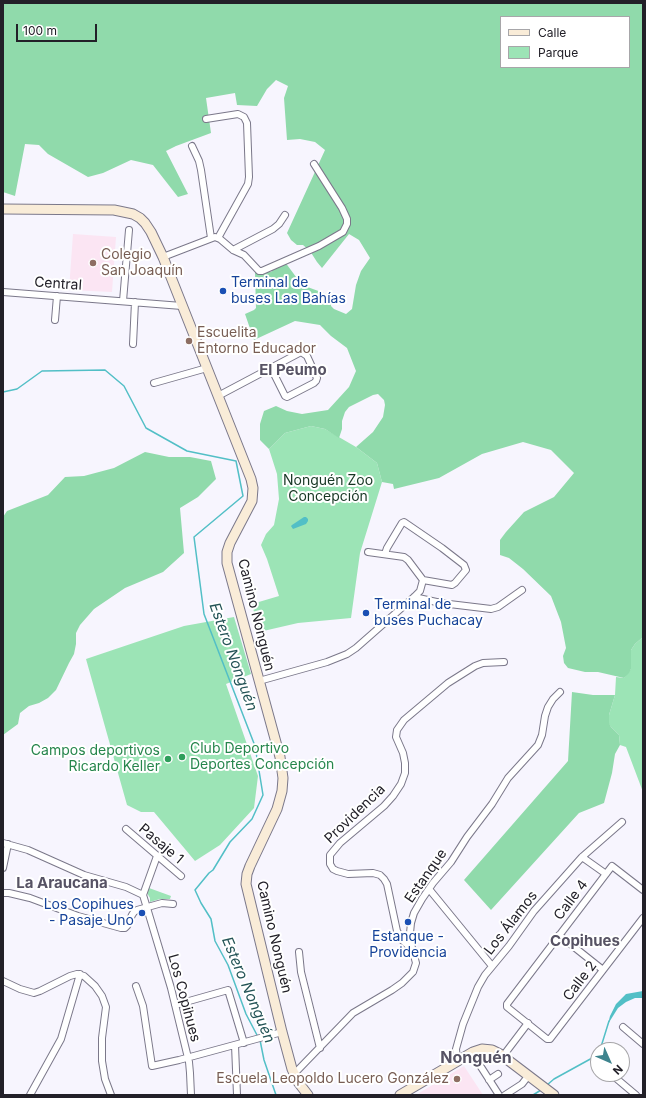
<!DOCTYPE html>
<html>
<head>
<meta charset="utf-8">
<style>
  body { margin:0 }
  #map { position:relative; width:646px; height:1098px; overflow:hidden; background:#f7f5fe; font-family:Inter,sans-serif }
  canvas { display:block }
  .frame { position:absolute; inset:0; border:4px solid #222028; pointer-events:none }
  .legend { position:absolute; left:500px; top:16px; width:130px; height:52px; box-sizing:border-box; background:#fff; border:1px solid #a7a6a9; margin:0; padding:5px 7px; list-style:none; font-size:12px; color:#222028 }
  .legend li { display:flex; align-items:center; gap:8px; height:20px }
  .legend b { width:20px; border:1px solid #a7a6a9 }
  .north { position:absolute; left:590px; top:1042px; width:40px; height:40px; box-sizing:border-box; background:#fff; border:1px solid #a7a6a9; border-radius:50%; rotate:135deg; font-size:11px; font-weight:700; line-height:16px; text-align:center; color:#222028 }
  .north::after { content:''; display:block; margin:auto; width:14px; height:18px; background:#3e848e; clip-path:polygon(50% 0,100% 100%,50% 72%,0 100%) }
  .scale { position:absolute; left:16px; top:24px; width:81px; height:18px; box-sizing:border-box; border:2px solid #222028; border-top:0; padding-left:5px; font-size:12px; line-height:14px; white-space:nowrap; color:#222028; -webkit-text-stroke:3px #fff; paint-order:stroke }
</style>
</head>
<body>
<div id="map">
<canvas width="646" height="1098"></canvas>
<div class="frame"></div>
<ul class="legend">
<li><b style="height:5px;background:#f9ecd8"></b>Calle</li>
<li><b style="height:11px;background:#9ce4b6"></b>Parque</li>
</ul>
<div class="north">N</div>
<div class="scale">100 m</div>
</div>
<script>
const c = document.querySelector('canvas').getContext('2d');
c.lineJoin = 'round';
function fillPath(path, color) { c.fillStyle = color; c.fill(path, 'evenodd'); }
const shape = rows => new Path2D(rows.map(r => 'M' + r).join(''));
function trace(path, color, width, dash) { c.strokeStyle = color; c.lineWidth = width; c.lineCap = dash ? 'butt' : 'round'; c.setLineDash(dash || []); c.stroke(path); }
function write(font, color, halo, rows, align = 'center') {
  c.font = font + ' Inter,sans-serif'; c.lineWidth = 4; c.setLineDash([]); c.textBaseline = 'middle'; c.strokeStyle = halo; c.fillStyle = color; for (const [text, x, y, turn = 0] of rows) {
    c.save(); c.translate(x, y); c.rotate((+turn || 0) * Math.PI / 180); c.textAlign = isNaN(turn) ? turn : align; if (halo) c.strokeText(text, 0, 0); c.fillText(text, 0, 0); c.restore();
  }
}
const education = shape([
  [73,234,116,237,112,292,69,290],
  [464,1066,483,1095,420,1095,419,1093]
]);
const green = shape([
  [311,426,325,429,356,447,377,463,382,482,360,553,351,618,298,623,259,632,252,604,279,596,267,559,261,545,266,534,274,525,279,499,277,474,269,449,285,433],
  [234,617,251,674,226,684,258,776,254,808,220,845,195,861,154,812,141,812,127,805,86,659,184,626],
  [643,637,643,792,626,747,620,745,619,735,611,727,609,724,609,715,615,695,616,677,624,678,631,669,631,650,635,644],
  [149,888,171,896,170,899,160,899,150,902,150,898,147,893]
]);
const forest = shape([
  [3,3,643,3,643,637,635,644,631,650,631,669,629,673,624,678,598,672,585,672,568,668,564,663,563,656,566,648,561,622,551,596,523,569,509,558,500,555,500,540,506,532,524,512,554,497,574,473,551,450,523,442,482,454,439,478,394,489,393,484,382,482,377,463,356,447,373,432,383,417,385,405,384,400,378,394,373,395,349,407,345,412,342,421,342,429,339,438,325,429,311,426,285,433,269,449,260,440,260,424,264,411,276,406,287,411,302,414,328,410,349,387,356,371,347,348,331,336,320,325,295,321,254,340,245,314,254,310,256,308,255,272,271,272,282,258,302,285,332,296,331,306,334,309,346,314,352,309,356,285,361,271,370,258,359,240,349,234,322,268,317,262,310,251,303,245,297,245,291,240,287,233,325,150,315,142,300,139,287,140,284,98,288,86,276,80,267,89,257,106,237,105,235,93,206,98,211,133,176,146,166,151,188,194,178,197,153,165,131,160,103,173,88,177,48,154,39,145,25,144,15,196,3,192],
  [501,17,629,17,629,67,501,67],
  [145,452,169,457,190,457,211,461,216,479,198,497,180,508,184,553,163,572,125,588,94,609,80,625,76,633,76,644,74,654,69,663,56,690,48,698,39,703,29,706,20,713,18,724,3,735,3,517,7,511,48,495,65,477,84,476,114,468],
  [572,692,593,695,615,695,609,715,609,723,611,727,619,735,620,745,615,754,612,773,604,803,579,813,491,910,464,880,568,761]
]);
const water = shape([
  [304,517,306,517,308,519,308,521,306,524,293,529,291,526,292,525],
  [643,991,643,998,635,998,626,1002,618,1008,608,1024,610,1016,616,1004,626,994]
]);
const stream = shape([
  [3,392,17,389,42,371,105,370,124,386,146,428,187,451,236,461,243,496,194,537,204,614,255,746,263,795,252,819,230,842,213,870,209,873,195,890,201,903,211,919,215,941,228,965,246,1014,258,1037],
  [260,1040,264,1060,276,1095],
  [600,1050,609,1021],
  [547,1085,554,1079,594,1057,598,1052],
  [533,1095,541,1090]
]);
const street = shape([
  [206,119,238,114,244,117,247,123,249,177,248,184,218,238],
  [192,146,199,161,201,170,211,238],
  [233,250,273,229,279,224,285,215],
  [163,257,215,237,220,239,233,250,244,255,259,271,262,271,319,246,343,232,347,224,347,219,342,208,314,164],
  [3,292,182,306],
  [123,301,129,230],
  [55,320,57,296],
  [133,344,135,302],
  [154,383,207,368],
  [218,396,301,352,307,356,317,378,316,381,314,383,287,397,285,396,271,368],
  [368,552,404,557,408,560,423,580,452,585,455,583,466,570,464,565,442,548,404,522,402,523,387,548,385,554],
  [414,597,441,603,491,609,498,607,522,590],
  [259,681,327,662,347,654,356,648,414,597,420,591,423,580],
  [126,829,181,876],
  [3,843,28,850,84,875,126,887,143,895,147,908,171,988,189,1062,190,1073,191,1095],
  [582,857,606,874],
  [3,868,8,844],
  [429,889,492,966],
  [643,890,612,866,507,1004,507,1007,547,1039,550,1039,643,918],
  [3,893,9,893,30,898,78,916,121,928,125,928,127,926,132,915,134,912,137,910,162,903,173,904],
  [143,895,157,856],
  [559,935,603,970],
  [412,949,402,940,397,931,387,884,384,879,380,875,373,873,348,874,337,871,333,869,330,864,330,855,340,843,384,806,393,796,401,784,405,773,405,763,403,753,396,737,397,730,404,720,448,683,475,666,483,663,504,662],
  [299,952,301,972,320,1048],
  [3,981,20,989,34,993,40,991,70,976,77,974,84,976,95,986,102,996,106,1007,102,1038,102,1061,105,1079,111,1095],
  [136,986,143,1006,152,1066,179,1060,282,1032],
  [175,1005,228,990,244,1043],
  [623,1027,643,1044],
  [235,1045,237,1095],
  [503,1056,528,1023],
  [457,1061,456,1049,463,1024,478,987,485,975,509,946,534,911,582,857,622,822],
  [481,1067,499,1095],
  [294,1074,353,1013,392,990,402,983,413,972,416,963,411,944,410,933,411,923,414,913,422,899,433,883,451,862,467,837,492,804,508,778,538,745,542,735,545,716,548,707,553,699,560,692],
  [611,1074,636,1095],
  [489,1080,498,1074],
  [30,1095,61,1039,80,974],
  [505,1095,522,1084,529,1075]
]);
const secondary = shape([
  [3,209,114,210,133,214,140,218,145,223,151,232,163,257,251,479,253,488,252,501,230,543,227,552,227,563,280,757,283,778,282,791,277,809,250,866,247,874,246,884,282,1032,292,1069,298,1082,308,1095],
  [400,1095,473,1052,482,1049,492,1050,500,1054,554,1095]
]);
const markers = [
  [93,263,4,"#8d6e63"],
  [223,291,4,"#1a4fb4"],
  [189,341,4,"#8d6e63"],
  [366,613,4,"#1a4fb4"],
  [182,757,4,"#2e9e5b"],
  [168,759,4,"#2e9e5b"],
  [142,913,4,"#1a4fb4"],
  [408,922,4,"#1a4fb4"],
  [457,1079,4,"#8d6e63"]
];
const educationNames = [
  ["Colegio",101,255],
  ["San Joaquín",101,271],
  ["Escuelita",197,333],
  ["Entorno Educador",197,349],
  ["Escuela Leopoldo Lucero González",449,1079,"right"]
];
const transitNames = [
  ["Terminal de",231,283],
  ["buses Las Bahías",231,299],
  ["Terminal de",374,605],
  ["buses Puchacay",374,621],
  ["Los Copihues",134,905,"right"],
  ["- Pasaje Uno",134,921,"right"],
  ["Estanque -",408,937,"center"],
  ["Providencia",408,953,"center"]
];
const streetNames = [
  ["Central",58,284,4],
  ["Camino Nonguén",256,615,76],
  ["Providencia",355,814,-44],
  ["Pasaje 1",161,844,40],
  ["Estanque",426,876,-55],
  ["Calle 4",571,900,-53],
  ["Los Álamos",511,923,-52],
  ["Camino Nonguén",274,937,77],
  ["Calle 2",580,981,-53],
  ["Los Copihues",184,998,75]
];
const parkNames = [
  ["Nonguén Zoo",328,481],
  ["Concepción",328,497]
];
const leisureNames = [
  ["Club Deportivo",190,749],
  ["Deportes Concepción",190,765],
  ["Campos deportivos",160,751,"right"],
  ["Ricardo Keller",160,767,"right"]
];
const neighbourhoodNames = [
  ["El Peumo",293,370],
  ["La Araucana",62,883],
  ["Copihues",585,941]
];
const waterNames = [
  ["Estero Nonguén",233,657,70],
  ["Estero Nonguén",248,990,67]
];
const quarterNames = [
  ["Nonguén",476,1058]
];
fillPath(education, '#fbe5f3');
fillPath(green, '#9ce4b6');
fillPath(forest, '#90daab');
fillPath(water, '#52bfc6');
trace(stream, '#52bfc6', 1.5);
trace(street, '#7b788a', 8);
trace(secondary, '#7b788a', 11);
trace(street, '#fff', 6);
trace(secondary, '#f9ecd8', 9);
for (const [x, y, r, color] of markers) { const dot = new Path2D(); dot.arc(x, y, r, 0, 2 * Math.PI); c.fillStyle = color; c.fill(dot); trace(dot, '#fff', 1.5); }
write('14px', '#785e54', '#fff', educationNames, 'left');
write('14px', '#164399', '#fff', transitNames, 'left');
write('14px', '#222028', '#fff', streetNames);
write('14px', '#173724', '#fff', parkNames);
write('14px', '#27864d', '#fff', leisureNames, 'left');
write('bold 15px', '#575364', '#fff', neighbourhoodNames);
write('italic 15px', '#235356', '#fff', waterNames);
write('bold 16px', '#575364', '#fff', quarterNames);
</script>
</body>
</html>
